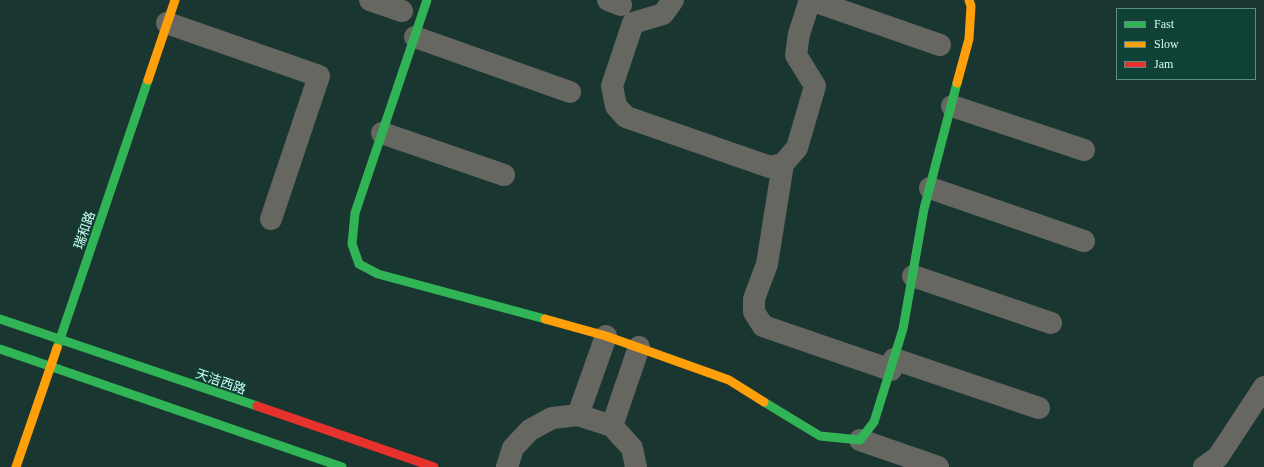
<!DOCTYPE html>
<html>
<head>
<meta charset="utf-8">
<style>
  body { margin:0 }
  #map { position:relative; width:1264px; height:467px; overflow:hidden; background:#1a3630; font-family:Georgia,serif }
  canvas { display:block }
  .legend { position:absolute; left:1116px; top:8px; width:140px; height:72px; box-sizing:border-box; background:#0f4137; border:1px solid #5d8c81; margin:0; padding:5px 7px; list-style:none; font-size:12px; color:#d2fcf1 }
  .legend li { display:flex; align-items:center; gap:8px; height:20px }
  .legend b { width:20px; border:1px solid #5d8c81 }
</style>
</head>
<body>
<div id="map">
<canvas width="1264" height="467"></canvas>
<ul class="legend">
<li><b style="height:5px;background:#30b455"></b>Fast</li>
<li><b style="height:5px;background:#ff9f0a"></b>Slow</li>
<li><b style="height:5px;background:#e5322d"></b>Jam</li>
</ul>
</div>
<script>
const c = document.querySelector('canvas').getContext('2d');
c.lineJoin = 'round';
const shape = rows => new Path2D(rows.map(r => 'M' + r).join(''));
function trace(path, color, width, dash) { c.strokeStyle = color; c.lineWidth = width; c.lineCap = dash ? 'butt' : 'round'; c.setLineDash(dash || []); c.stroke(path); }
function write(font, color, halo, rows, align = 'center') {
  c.font = font + ' Georgia,"Noto Sans SC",serif'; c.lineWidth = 3; c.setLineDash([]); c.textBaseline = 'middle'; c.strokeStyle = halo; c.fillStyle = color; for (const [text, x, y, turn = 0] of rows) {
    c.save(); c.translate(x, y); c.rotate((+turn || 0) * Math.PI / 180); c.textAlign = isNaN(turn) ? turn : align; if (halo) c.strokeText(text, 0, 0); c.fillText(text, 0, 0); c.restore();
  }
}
const street = shape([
  [370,0,402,11],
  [608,0,621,5],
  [673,0,663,14,633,23,612,86,616,106,626,117,770,167,783,164,797,148,815,86,796,55,799,34,810,0],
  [811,0,940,45],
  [167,23,319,76,271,219],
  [415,37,570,92],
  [952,106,1084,150],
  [382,133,504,175],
  [783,164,767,264,754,299,754,312,763,326,891,370],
  [930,188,1084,241],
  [913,276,1051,323],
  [894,359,1039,408],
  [578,415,606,336],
  [612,426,639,347],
  [860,440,938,467],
  [507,467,513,448,530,430,552,418,578,415,612,426,632,448,636,467],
  [1204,467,1218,457,1264,387]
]);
const fast = shape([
  [427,0,355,213,352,244,359,264,378,274,545,319],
  [0,319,257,406],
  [57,348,148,80],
  [0,349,342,467],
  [764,402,820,436,860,440,874,422,903,329,924,209,957,83]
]);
const slow = shape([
  [148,80,175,0],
  [957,83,969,39,971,6,969,0],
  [545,319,606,336,729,380,764,402],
  [16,467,57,348]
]);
const jam = shape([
  [257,406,434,467]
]);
const streetNames = [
  ["瑞和路",84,230,-71],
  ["天洁西路",221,381,19]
];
trace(street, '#666761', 22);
trace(fast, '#30b455', 9);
trace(slow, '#ff9f0a', 9);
trace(jam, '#e5322d', 9);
write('13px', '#d2fcf1', '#0f4137', streetNames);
</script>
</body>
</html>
